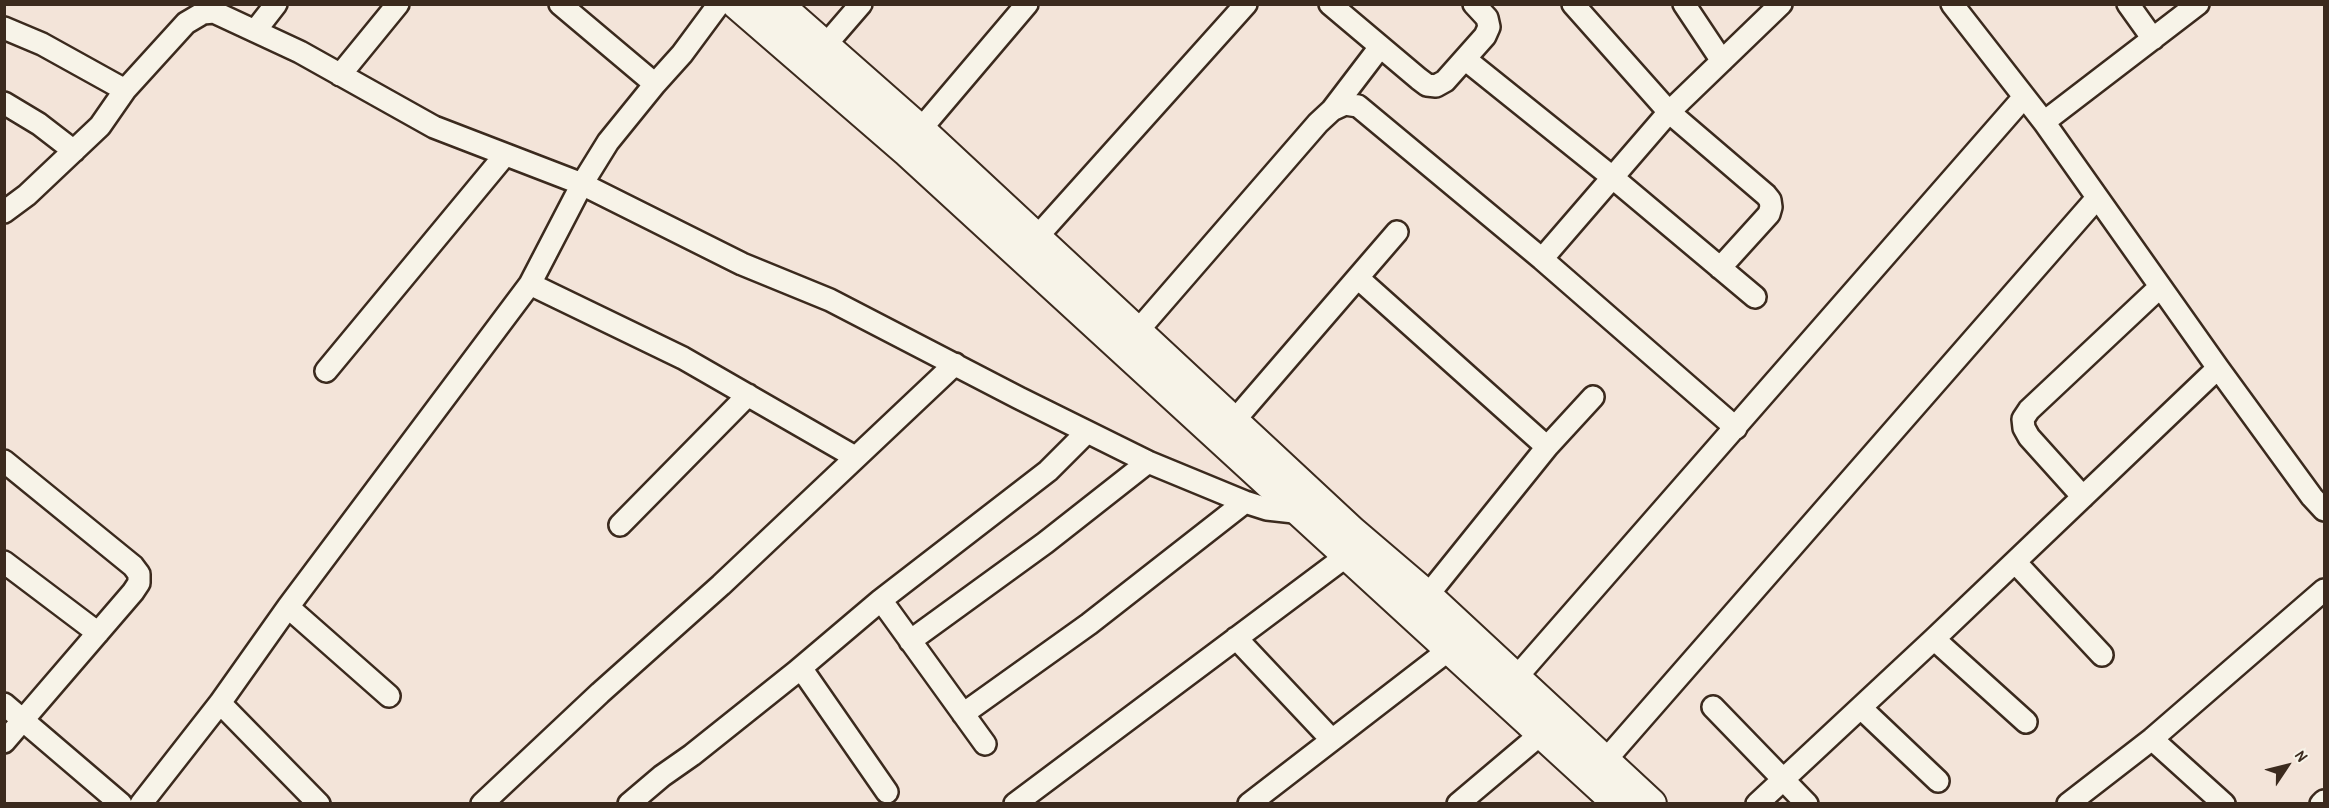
<!DOCTYPE html>
<html>
<head>
<meta charset="utf-8">
<style>
  body { margin:0 }
  #map { position:relative; width:2329px; height:808px; overflow:hidden; background:#f3e4d9; font-family:"Patrick Hand",sans-serif }
  canvas { display:block }
  .frame { position:absolute; inset:0; border:6px solid #3b2a1e; pointer-events:none }
  .north { position:absolute; left:2257px; top:736px; width:60px; height:60px; -webkit-text-stroke:4px #f7f3e8; paint-order:stroke; rotate:55deg; font-size:16px; font-weight:700; line-height:24px; text-align:center; color:#3b2a1e }
  .north::after { content:''; display:block; margin:auto; width:21px; height:27px; background:#3b2a1e; clip-path:polygon(50% 0,100% 100%,50% 72%,0 100%) }
</style>
</head>
<body>
<div id="map">
<canvas width="2329" height="808"></canvas>
<div class="frame"></div>
<div class="north">N</div>
</div>
<script>
const c = document.querySelector('canvas').getContext('2d');
c.lineJoin = 'round';
const shape = rows => new Path2D(rows.map(r => 'M' + r).join(''));
function trace(path, color, width, dash) { c.strokeStyle = color; c.lineWidth = width; c.lineCap = dash ? 'butt' : 'round'; c.setLineDash(dash || []); c.stroke(path); }
const minor = shape([
  [560,4,655,84],
  [1330,4,1419,79,1427,85,1436,86,1445,81,1485,36,1489,27,1487,18,1474,4],
  [1573,4,1669,112,1766,195,1770,200,1771,207,1769,214,1720,268],
  [1684,4,1722,61],
  [1952,4,2044,122,2218,368,2312,497,2324,510],
  [2128,4,2153,39],
  [4,28,42,44,125,90],
  [255,31,276,4],
  [816,56,861,4],
  [1465,59,1612,177,1755,297],
  [340,75,398,4],
  [4,103,39,124,74,151],
  [1332,110,1380,47],
  [2044,122,2198,4],
  [920,130,1027,4],
  [4,212,27,195,100,126,125,90,186,23,203,13,214,12,300,52,434,127,582,184,742,264,830,300,1019,398,1148,462,1245,502,1267,509,1303,513],
  [1027,248,1246,4],
  [1542,259,1669,112,1781,4],
  [1358,278,1547,447],
  [530,284,683,358,855,457],
  [1128,342,1318,123,1332,110,1345,104,1358,106,1542,259,1736,428],
  [326,371,505,155],
  [1233,422,1397,232],
  [4,461,133,566,139,574,139,583,133,592,4,742],
  [2083,497,2029,437,2024,428,2023,419,2029,410,2160,287],
  [620,525,748,395],
  [4,562,98,633],
  [2015,562,2102,655],
  [881,600,985,744],
  [1419,606,1547,447,1593,397],
  [288,607,389,696],
  [1236,638,1332,740],
  [1934,639,2026,722],
  [910,641,1045,543,1148,462],
  [801,668,887,792],
  [1507,688,2024,97],
  [220,703,319,804],
  [4,704,121,804],
  [1713,707,1807,804],
  [1861,708,1938,781],
  [963,714,1089,624,1245,502],
  [2152,739,2224,804],
  [1596,771,2097,198],
  [141,804,220,703,288,607,530,284,582,184,608,142,655,84,682,54,719,4],
  [482,804,600,693,721,585,955,364],
  [629,804,662,776,692,755,796,672,881,600,1048,471,1087,432],
  [1015,804,1349,554],
  [1249,804,1450,649],
  [1458,804,1542,733],
  [1757,804,1934,639,2218,368],
  [2068,804,2152,739,2324,590],
  [2321,804,2324,801]
]);
const secondary = shape([
  [737,4,908,152,1619,804],
  [777,4,920,130,1352,532,1427,596,1651,804]
]);
trace(minor, '#3b2a1e', 26);
trace(secondary, '#3b2a1e', 34);
trace(minor, '#f7f3e8', 21);
trace(secondary, '#f7f3e8', 30);
</script>
</body>
</html>
